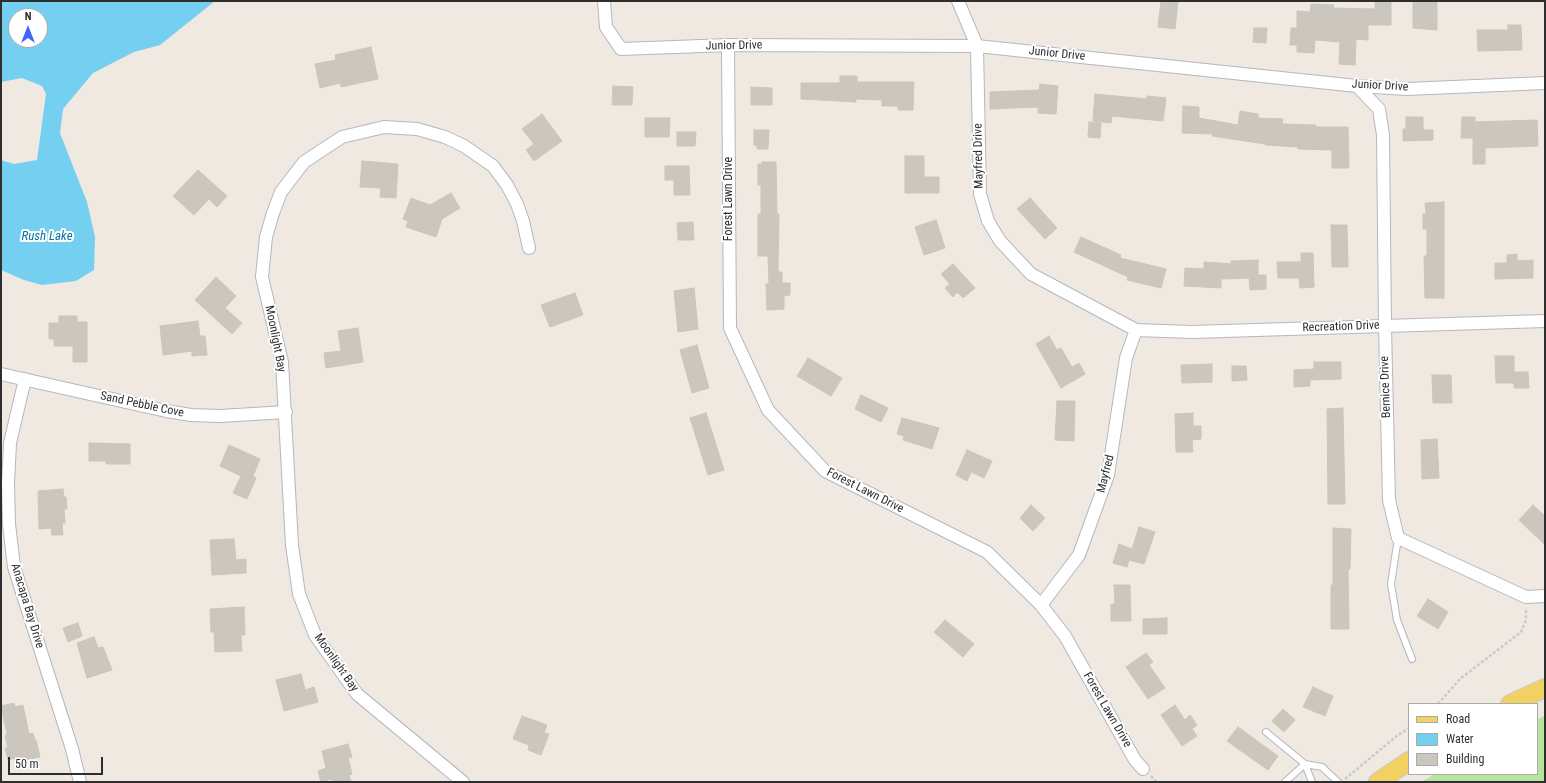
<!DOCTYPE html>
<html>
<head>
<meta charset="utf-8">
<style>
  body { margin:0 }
  #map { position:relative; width:1546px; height:783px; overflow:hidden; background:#efe9e1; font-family:"Roboto Condensed",sans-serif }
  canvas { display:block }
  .frame { position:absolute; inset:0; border:2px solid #2e2e2e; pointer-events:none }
  .legend { position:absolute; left:1408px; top:703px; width:130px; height:72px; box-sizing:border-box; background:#fff; border:1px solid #ababab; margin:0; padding:5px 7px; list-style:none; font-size:12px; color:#2e2e2e }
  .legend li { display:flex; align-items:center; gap:8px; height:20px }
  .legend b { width:20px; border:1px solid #ababab }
  .north { position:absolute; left:8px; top:8px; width:40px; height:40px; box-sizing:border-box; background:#fff; border:1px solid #ababab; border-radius:50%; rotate:0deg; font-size:11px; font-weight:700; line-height:16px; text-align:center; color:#2e2e2e }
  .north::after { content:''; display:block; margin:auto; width:14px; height:18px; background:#4264fb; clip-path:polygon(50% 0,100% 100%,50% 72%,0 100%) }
  .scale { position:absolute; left:8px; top:757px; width:95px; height:18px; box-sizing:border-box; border:2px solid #2e2e2e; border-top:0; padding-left:5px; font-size:12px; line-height:14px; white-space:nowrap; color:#2e2e2e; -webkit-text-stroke:3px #fff; paint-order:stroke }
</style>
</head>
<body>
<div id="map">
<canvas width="1546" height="783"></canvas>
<div class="frame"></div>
<ul class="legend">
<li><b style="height:5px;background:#f2d163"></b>Road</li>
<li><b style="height:11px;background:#75cff0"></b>Water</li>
<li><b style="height:11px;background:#cbc7bf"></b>Building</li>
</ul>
<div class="north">N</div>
<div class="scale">50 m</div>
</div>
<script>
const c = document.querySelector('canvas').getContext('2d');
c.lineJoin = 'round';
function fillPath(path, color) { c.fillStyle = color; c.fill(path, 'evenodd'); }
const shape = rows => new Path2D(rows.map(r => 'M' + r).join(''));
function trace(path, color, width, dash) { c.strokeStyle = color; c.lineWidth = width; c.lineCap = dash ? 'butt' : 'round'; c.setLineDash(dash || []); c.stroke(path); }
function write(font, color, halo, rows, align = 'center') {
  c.font = font + ' "Roboto Condensed",sans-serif'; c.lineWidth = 4; c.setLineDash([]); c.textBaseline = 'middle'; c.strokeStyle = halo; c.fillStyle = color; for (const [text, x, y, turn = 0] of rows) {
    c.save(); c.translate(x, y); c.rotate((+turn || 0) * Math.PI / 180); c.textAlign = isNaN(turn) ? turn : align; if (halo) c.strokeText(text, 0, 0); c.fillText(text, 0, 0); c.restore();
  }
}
const green = shape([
  [1545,716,1545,782,1421,782,1435,774,1537,774,1537,719]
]);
const water = shape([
  [1,1,215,1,160,45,134,52,93,73,63,109,60,133,87,202,95,237,94,270,76,281,42,285,24,280,1,270,1,160,14,164,37,160,46,94,42,86,22,78,1,82],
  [16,16,40,16,40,40,16,40]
]);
const building = shape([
  [1161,1,1178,1,1175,29,1158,27,1161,1],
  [1375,1,1391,1,1391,25,1368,25,1368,40,1356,39,1355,65,1339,64,1340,42,1315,40,1314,53,1297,52,1297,45,1290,45,1291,28,1297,28,1297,11,1310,12,1311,4,1334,5,1333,8,1375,9,1375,1],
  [1413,1,1437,1,1437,30,1413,28,1413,1],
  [1508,25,1521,25,1522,50,1478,51,1477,30,1508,30,1508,25],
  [1254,28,1267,28,1266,43,1253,42,1254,28],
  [371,47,378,79,341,87,340,83,320,88,315,64,336,60,335,55,371,47],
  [840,76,857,76,857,82,914,82,913,110,898,110,898,106,882,106,882,100,856,99,856,102,801,99,801,83,840,83,840,76],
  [1040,84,1058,86,1056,114,1038,113,1038,107,990,109,990,92,1039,90,1040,84],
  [613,86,633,87,632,105,612,105,613,86],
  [751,87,772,88,772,105,751,105,751,87],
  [1095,94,1147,99,1147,96,1166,98,1163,121,1112,116,1111,123,1093,121,1095,94],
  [1183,106,1199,107,1199,118,1238,125,1240,111,1258,114,1258,118,1283,119,1282,124,1316,125,1316,127,1348,127,1349,168,1332,168,1332,150,1298,149,1298,147,1265,145,1265,144,1212,136,1213,134,1182,133,1183,106],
  [542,114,562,141,534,161,526,150,534,144,522,129,542,114],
  [1406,117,1423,117,1423,130,1433,130,1433,140,1403,141,1403,129,1406,129,1406,117],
  [1462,117,1475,117,1475,122,1537,120,1538,146,1485,148,1485,164,1473,164,1473,138,1461,138,1462,117],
  [645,118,670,118,669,137,645,137,645,118],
  [1089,122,1101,123,1100,138,1088,137,1089,122],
  [754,130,769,130,768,149,757,149,757,146,754,145,754,130],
  [677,132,696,132,695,146,677,146,677,132],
  [905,156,924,156,924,177,939,177,939,193,905,193,905,156],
  [362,161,398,164,396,198,380,197,381,188,360,187,362,161],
  [762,162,776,162,777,214,779,214,778,272,782,272,782,283,790,283,790,295,784,296,784,309,767,310,766,284,769,284,768,256,758,256,758,214,761,214,761,185,758,185,758,164,762,164,762,162],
  [665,166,689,166,690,195,674,195,674,180,665,180,665,166],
  [198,170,227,196,217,207,209,199,194,215,173,196,198,170],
  [451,193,460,208,442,219,436,237,406,227,408,221,403,219,411,198,430,205,451,193],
  [1030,198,1057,228,1045,239,1017,209,1030,198],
  [1444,202,1444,298,1425,298,1424,256,1427,256,1427,229,1423,229,1423,214,1426,214,1425,203,1444,202],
  [936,220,945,248,924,255,915,227,936,220],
  [693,222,694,240,678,240,677,223,693,222],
  [1331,225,1347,225,1348,267,1332,267,1331,225],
  [1081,237,1121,255,1120,258,1166,269,1161,288,1127,280,1128,277,1074,252,1081,237],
  [1301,253,1313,253,1314,287,1300,288,1299,278,1278,278,1277,262,1301,262,1301,253],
  [1517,254,1517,261,1533,260,1533,278,1495,279,1495,263,1507,263,1507,255,1517,254],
  [1258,260,1258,275,1266,275,1266,289,1250,290,1249,278,1221,279,1221,288,1184,286,1185,268,1204,269,1204,262,1231,264,1231,261,1258,260],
  [953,264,975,288,963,298,957,292,953,297,945,288,950,284,941,274,953,264],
  [216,277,236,296,225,308,242,323,232,334,195,300,216,277],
  [694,288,698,329,678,332,674,291,694,288],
  [575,293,583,315,550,327,541,305,575,293],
  [59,316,77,316,77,322,87,322,87,362,73,362,73,346,54,346,54,339,49,339,49,323,59,323,59,316],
  [198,321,200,336,205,336,207,355,192,356,192,351,163,355,160,326,198,321],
  [358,328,363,362,326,368,324,353,341,351,338,331,358,328],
  [1049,336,1057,350,1061,348,1072,367,1079,363,1085,374,1061,388,1036,344,1049,336],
  [697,345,709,388,692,393,680,350,697,345],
  [1495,356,1514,356,1514,372,1528,372,1529,388,1514,388,1514,383,1496,383,1495,356],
  [808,358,842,378,831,396,797,376,808,358],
  [1314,362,1341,362,1341,379,1310,380,1310,386,1294,387,1294,370,1314,369,1314,362],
  [1212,364,1212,382,1182,383,1181,365,1212,364],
  [1232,366,1246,366,1247,380,1232,381,1232,366],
  [1432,375,1451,375,1452,403,1433,403,1432,375],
  [861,395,888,408,881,422,855,409,861,395],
  [1057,401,1075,401,1074,441,1055,440,1057,401],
  [1343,408,1345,504,1328,504,1327,409,1343,408],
  [706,413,724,470,708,475,690,418,706,413],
  [1193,413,1193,426,1201,426,1201,439,1192,440,1193,452,1176,452,1175,414,1193,413],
  [902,418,939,428,932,449,903,440,904,436,897,434,902,418],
  [1437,439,1439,478,1422,479,1421,440,1437,439],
  [89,443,130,444,130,464,106,464,106,461,89,461,89,443],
  [229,445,260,459,253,476,256,478,247,499,233,493,241,476,220,466,229,445],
  [967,450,992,461,984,478,971,472,967,481,956,475,967,450],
  [63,489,64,497,66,497,67,509,64,509,65,523,62,523,63,535,52,535,51,528,39,529,38,491,63,489],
  [1031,505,1045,518,1033,531,1020,518,1031,505],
  [1533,505,1545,516,1545,545,1519,520,1533,505],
  [1139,527,1155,532,1144,564,1129,560,1127,567,1113,563,1119,544,1132,549,1139,527],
  [1333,528,1351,529,1350,569,1348,569,1349,629,1331,629,1331,585,1333,585,1333,528],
  [234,539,236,560,246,559,246,573,212,575,210,540,234,539],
  [1114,585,1130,585,1131,621,1111,621,1111,604,1115,604,1114,585],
  [1428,599,1448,612,1438,629,1417,616,1428,599],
  [244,607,245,635,241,635,242,651,215,652,214,632,211,632,210,609,244,607],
  [1167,618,1167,634,1143,634,1143,619,1167,618],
  [945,620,974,644,963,657,934,632,945,620],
  [78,623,82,636,68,642,63,628,78,623],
  [94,637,98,648,103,647,112,670,87,678,77,643,94,637],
  [1146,653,1153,662,1149,665,1165,688,1148,699,1126,667,1146,653],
  [301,674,305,690,314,687,318,702,284,711,276,680,301,674],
  [1313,687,1333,696,1325,716,1303,707,1313,687],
  [14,703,15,707,23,705,29,734,33,733,35,741,36,740,40,757,15,762,15,758,8,760,5,748,8,748,5,736,7,734,1,706,14,703],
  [1175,705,1185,720,1190,715,1197,725,1192,729,1197,736,1182,746,1161,715,1175,705],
  [1283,709,1295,720,1284,732,1272,721,1283,709],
  [522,716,547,725,544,733,549,734,541,755,528,750,529,745,513,739,522,716],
  [1238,727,1278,756,1268,770,1227,741,1238,727],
  [348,744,352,757,348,758,352,774,349,775,351,782,332,782,331,779,321,782,318,771,326,768,322,751,348,744]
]);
const path = shape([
  [1438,704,1460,679,1521,632,1526,620,1526,608],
  [1151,776,1157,782],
  [1345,779,1398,735,1409,728]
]);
const lane = shape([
  [1398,538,1391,584,1397,620,1412,659],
  [1266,732,1305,764,1322,767,1338,782],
  [1305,764,1312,782],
  [1285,782,1305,764]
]);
const street = shape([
  [604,1,606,27,621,49,728,45,977,46,1357,86,1407,89,1545,83],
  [958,1,977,46,980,194,988,221,1000,241,1031,274,1136,330,1192,332,1545,321],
  [728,45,730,328,768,410,825,471,987,552,1041,605,1065,636,1135,760,1143,769],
  [1357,86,1379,109,1383,135,1385,326,1389,500,1398,538,1526,597,1545,596],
  [1,374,166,411,191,415,220,416,286,412],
  [25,379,10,443,8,484,9,524,14,567,72,749,80,782],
  [1041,605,1079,555,1108,475,1126,358,1136,330],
  [463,782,357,694,315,635,299,594,292,545,282,362,262,277,266,237,273,213,281,192,304,162,342,137,384,127,417,129,445,137,464,146,493,166,507,185,517,204,523,221,529,248]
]);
const primary = shape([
  [1510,704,1545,688],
  [1378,782,1409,761]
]);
const streetNames = [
  ["Junior Drive",734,46,-1],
  ["Junior Drive",1057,54,6],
  ["Junior Drive",1380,86,3],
  ["Mayfred Drive",979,156,-91],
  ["Forest Lawn Drive",729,199,-90],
  ["Recreation Drive",1341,327,-2],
  ["Moonlight Bay",275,339,79],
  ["Bernice Drive",1386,387,-92],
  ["Sand Pebble Cove",142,405,12],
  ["Mayfred",1106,474,-76],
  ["Forest Lawn Drive",865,491,27],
  ["Anacapa Bay Drive",27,606,73],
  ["Moonlight Bay",336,663,55],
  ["Forest Lawn Drive",1107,710,60]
];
const waterNames = [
  ["Rush Lake",47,237]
];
fillPath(green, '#b6e59e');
fillPath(water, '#75cff0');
fillPath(building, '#cbc7bf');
trace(building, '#cbc5ba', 1);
trace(lane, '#b4b7c1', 8);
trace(street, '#b4b7c1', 14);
trace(primary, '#c9c9c9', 20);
trace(path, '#c9c9c9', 2.5, [3, 2]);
trace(lane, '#fff', 6);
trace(street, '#fff', 12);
trace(primary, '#f2d163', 18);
write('12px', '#2e2e2e', '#fff', streetNames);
write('italic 13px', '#0d6fa3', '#fff', waterNames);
</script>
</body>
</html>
